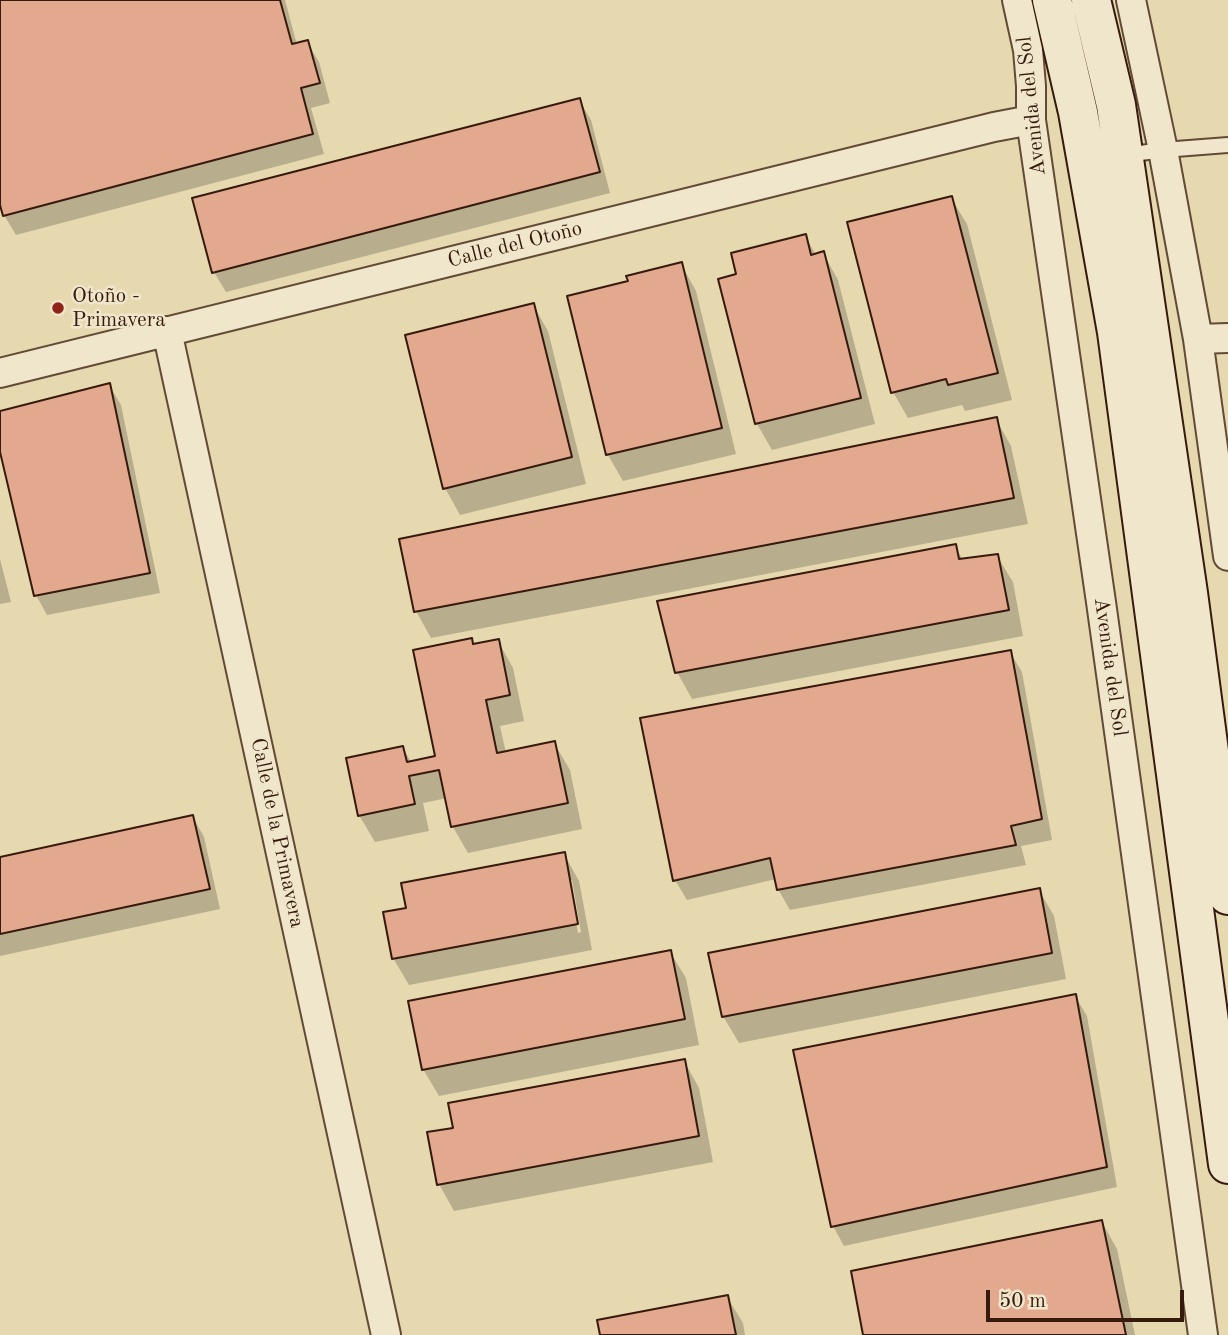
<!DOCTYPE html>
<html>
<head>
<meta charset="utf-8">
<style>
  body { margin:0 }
  #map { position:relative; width:1228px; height:1335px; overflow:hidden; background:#e6d9af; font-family:"Old Standard TT",serif }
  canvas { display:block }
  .scale { position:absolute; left:986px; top:1290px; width:198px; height:32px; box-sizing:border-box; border:4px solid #361a0d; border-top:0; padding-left:9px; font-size:21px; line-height:24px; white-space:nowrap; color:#361a0d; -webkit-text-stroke:5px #efe6cb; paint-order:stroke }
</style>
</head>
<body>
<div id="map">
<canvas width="1228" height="1335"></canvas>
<div class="scale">50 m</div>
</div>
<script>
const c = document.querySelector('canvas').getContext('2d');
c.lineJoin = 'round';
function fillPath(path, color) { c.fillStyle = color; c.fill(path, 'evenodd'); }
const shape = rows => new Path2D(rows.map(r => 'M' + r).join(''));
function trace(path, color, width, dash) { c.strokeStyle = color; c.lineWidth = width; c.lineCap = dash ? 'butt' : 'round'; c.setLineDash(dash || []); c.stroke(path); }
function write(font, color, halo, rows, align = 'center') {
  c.font = font + ' "Old Standard TT",serif'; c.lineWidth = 5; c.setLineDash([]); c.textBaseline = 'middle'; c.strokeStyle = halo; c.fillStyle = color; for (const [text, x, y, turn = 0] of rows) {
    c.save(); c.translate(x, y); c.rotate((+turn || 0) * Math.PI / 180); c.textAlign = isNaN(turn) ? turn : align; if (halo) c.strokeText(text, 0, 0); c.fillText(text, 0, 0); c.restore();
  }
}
const shadow = shape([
  [0,0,285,0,297,45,307,42,319,62,330,103,311,108,324,154,16,235,4,215,0,199],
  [579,100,591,120,610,193,226,292,214,272],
  [951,198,967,224,1012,400,965,411,962,405,908,418,893,392],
  [805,236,816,255,823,253,838,280,875,424,772,450,757,424,738,276],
  [681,264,696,291,736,454,623,481,608,455,570,297,630,283],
  [533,305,548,331,586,484,460,515,445,488],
  [109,385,121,405,160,593,47,615,36,595,0,444,0,413],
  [996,419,1011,446,1028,524,431,638,416,611],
  [955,546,963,560,997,556,1013,582,1023,636,692,699,677,672],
  [0,559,11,602,0,604],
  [471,640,475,646,498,641,513,668,524,721,500,726,506,753,554,743,570,770,582,829,468,853,453,827,447,798,423,803,429,831,375,842,359,815,403,748,411,762,437,757],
  [1010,652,1022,672,1052,840,1021,846,1026,865,790,910,778,889,776,879,687,900,675,880],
  [193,817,204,837,220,909,0,956,0,859],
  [564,854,579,881,592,950,409,985,393,958,408,909],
  [568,880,572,880,581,932,578,933],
  [1039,890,1054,916,1066,979,739,1043,723,1016],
  [670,952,686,978,699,1045,439,1096,423,1069],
  [1075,996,1087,1016,1117,1187,844,1246,833,1226],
  [684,1061,699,1088,713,1162,454,1211,439,1184,455,1129],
  [1102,1222,1117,1249,1135,1335,865,1335],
  [727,1297,743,1323,745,1335,602,1335]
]);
const building = shape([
  [0,0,280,0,292,44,308,40,320,83,301,88,313,134,3,216,0,205,0,0],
  [580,98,600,172,212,273,192,198,580,98],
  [952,196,998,373,948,385,946,379,891,393,847,222,952,196],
  [806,234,811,255,824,251,861,398,755,424,718,279,736,274,731,253,806,234],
  [682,262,722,428,606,455,567,296,628,281,626,276,682,262],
  [534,303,572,457,443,489,405,335,534,303],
  [110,383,150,573,34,596,0,452,0,411,110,383],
  [997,417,1014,498,414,612,399,539,997,417],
  [956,544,959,559,998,554,1009,610,675,673,657,601,956,544],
  [472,638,473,644,499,639,510,695,486,700,497,753,555,741,568,803,451,827,439,770,409,776,415,804,358,816,346,758,403,746,407,762,435,756,413,650,472,638],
  [1011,650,1042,819,1011,826,1016,845,777,890,770,858,673,881,640,718,1011,650],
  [193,815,210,889,0,934,0,857,193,815],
  [565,852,578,924,392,959,383,912,406,908,401,883,565,852],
  [1040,888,1052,953,722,1017,708,953,1040,888],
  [671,950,685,1019,422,1070,408,1001,671,950],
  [1076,994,1107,1167,831,1227,793,1050,1076,994],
  [685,1059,699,1136,437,1185,427,1132,453,1128,448,1103,685,1059],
  [1102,1220,1126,1335,863,1335,851,1271,1102,1220],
  [728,1295,736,1335,600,1335,597,1320,728,1295]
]);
const lane = shape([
  [1125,155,1163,150,1228,145]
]);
const street = shape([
  [1017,0,1028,50,1031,86,1031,120,1101,602,1203,1335],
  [1131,0,1163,150,1198,339,1228,556],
  [167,331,386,1335],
  [1198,339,1228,338],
  [0,373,994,127,1031,120]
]);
const secondary = shape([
  [1052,0,1078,112,1117,332,1228,1164],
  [1091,0,1116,105,1188,593,1228,895]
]);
const markers = [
  [58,308,7,"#8f2418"]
];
const streetNames = [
  ["Avenida del Sol",1032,106,-96],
  ["Calle del Otoño",515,245,-14],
  ["Avenida del Sol",1110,667,82],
  ["Calle de la Primavera",277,833,78]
];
const poiNames = [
  ["Otoño -",72,296],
  ["Primavera",72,320]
];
fillPath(shadow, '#0003');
fillPath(building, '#e3a98e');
trace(building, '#361a0d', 2);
trace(lane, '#624a36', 18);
trace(street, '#624a36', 32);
trace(secondary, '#361a0d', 42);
trace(lane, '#efe6cb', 14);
trace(street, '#efe6cb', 28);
trace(secondary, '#efe6cb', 38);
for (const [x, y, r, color] of markers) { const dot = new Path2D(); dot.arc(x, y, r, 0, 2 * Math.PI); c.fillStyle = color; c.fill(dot); trace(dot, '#efe6cb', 2.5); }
write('21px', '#361a0d', '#efe6cb', streetNames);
write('21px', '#361a0d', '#efe6cb', poiNames, 'left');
</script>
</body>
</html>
